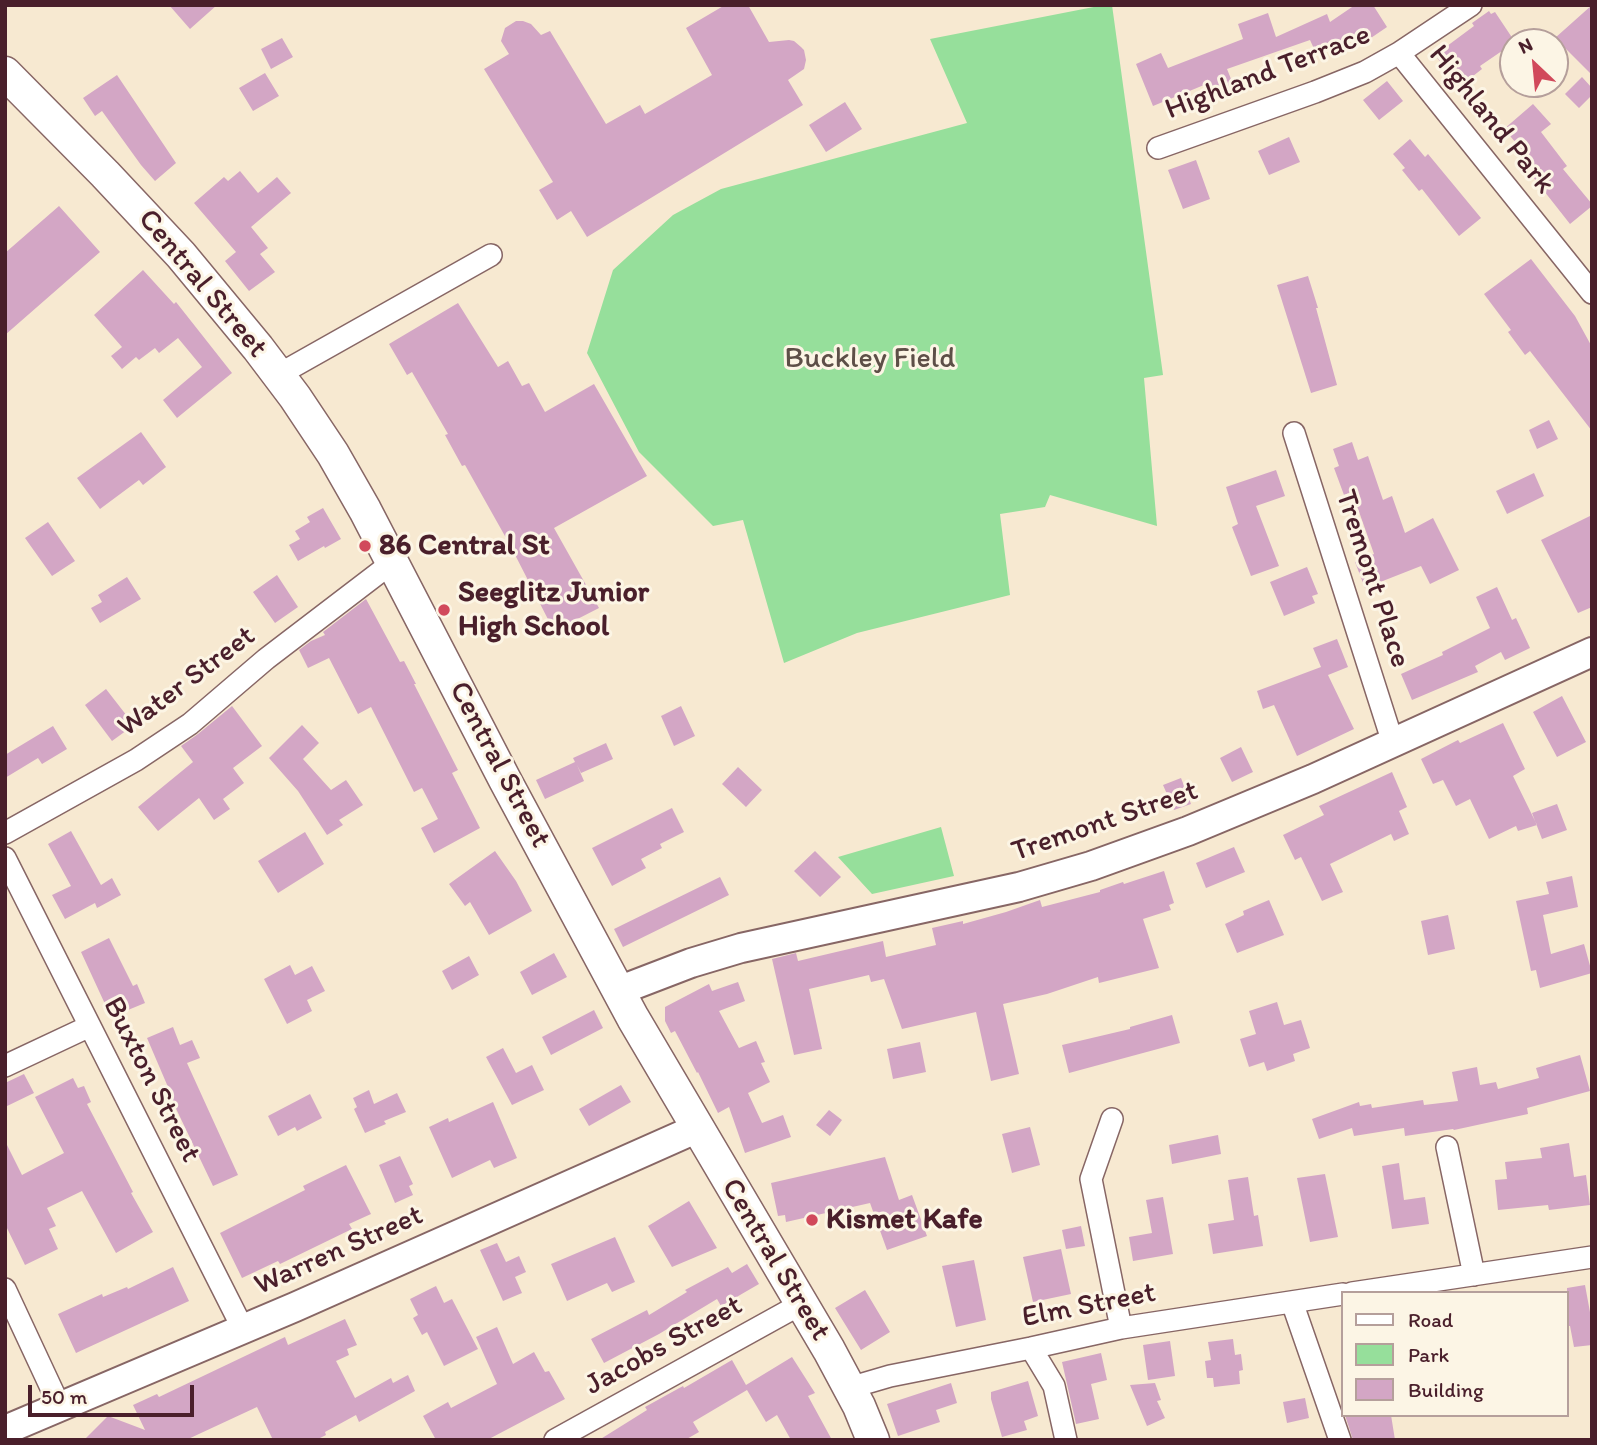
<!DOCTYPE html>
<html>
<head>
<meta charset="utf-8">
<style>
  body { margin:0 }
  #map { position:relative; width:1597px; height:1445px; overflow:hidden; background:#f7e9d1; font-family:Itim,sans-serif }
  canvas { display:block }
  .frame { position:absolute; inset:0; border:7px solid #4a1f2b; pointer-events:none }
  .legend { position:absolute; left:1341px; top:1291px; width:228px; height:126px; box-sizing:border-box; background:#fcf5e5; border:2px solid #b59f9b; margin:0; padding:9px 12px; list-style:none; font-size:21px; color:#4a1f2b }
  .legend li { display:flex; align-items:center; gap:14px; height:35px }
  .legend b { width:35px; border:2px solid #b59f9b }
  .north { position:absolute; left:1499px; top:28px; width:70px; height:70px; box-sizing:border-box; background:#fcf5e5; border:2px solid #b59f9b; border-radius:50%; rotate:334deg; font-size:19px; font-weight:700; line-height:28px; text-align:center; color:#4a1f2b }
  .north::after { content:''; display:block; margin:auto; width:24px; height:32px; background:#d1495b; clip-path:polygon(50% 0,100% 100%,50% 72%,0 100%) }
  .scale { position:absolute; left:28px; top:1385px; width:166px; height:32px; box-sizing:border-box; border:4px solid #4a1f2b; border-top:0; padding-left:9px; font-size:21px; line-height:24px; white-space:nowrap; color:#4a1f2b; -webkit-text-stroke:5px #fcf5e5; paint-order:stroke }
</style>
</head>
<body>
<div id="map">
<canvas width="1597" height="1445"></canvas>
<div class="frame"></div>
<ul class="legend">
<li><b style="height:9px;background:#fff"></b>Road</li>
<li><b style="height:19px;background:#96df9b"></b>Park</li>
<li><b style="height:19px;background:#d3a6c5"></b>Building</li>
</ul>
<div class="north">N</div>
<div class="scale">50 m</div>
</div>
<script>
const c = document.querySelector('canvas').getContext('2d');
c.lineJoin = 'round';
function fillPath(path, color) { c.fillStyle = color; c.fill(path, 'evenodd'); }
const shape = rows => new Path2D(rows.map(r => 'M' + r).join(''));
function trace(path, color, width, dash) { c.strokeStyle = color; c.lineWidth = width; c.lineCap = dash ? 'butt' : 'round'; c.setLineDash(dash || []); c.stroke(path); }
function write(font, color, halo, rows, align = 'center') {
  c.font = font + ' Itim,sans-serif'; c.lineWidth = 6; c.setLineDash([]); c.textBaseline = 'middle'; c.strokeStyle = halo; c.fillStyle = color; for (const [text, x, y, turn = 0] of rows) {
    c.save(); c.translate(x, y); c.rotate((+turn || 0) * Math.PI / 180); c.textAlign = isNaN(turn) ? turn : align; if (halo) c.strokeText(text, 0, 0); c.fillText(text, 0, 0); c.restore();
  }
}
const green = shape([
  [1104,5,1112,5,1163,375,1144,378,1157,526,1050,495,1045,507,1000,514,1010,595,857,633,784,663,743,520,713,526,639,452,587,353,613,270,673,215,721,189,967,123,930,39],
  [941,827,954,876,872,894,838,857]
]);
const building = shape([
  [169,5,217,5,190,29],
  [725,5,748,5,769,42,789,40,794,41,801,47,804,50,806,60,804,69,788,80,803,105,587,237,571,211,557,220,539,190,553,182,484,69,509,54,501,41,505,28,516,21,523,21,531,24,541,35,550,31,606,124,640,105,645,114,712,75,686,28],
  [1355,5,1373,5,1387,27,1365,42,1360,33,1316,53,1310,40,1227,69,1233,84,1228,86,1230,91,1209,99,1204,85,1153,106,1136,64,1161,53,1168,68,1243,39,1238,24,1268,13,1276,37,1327,14,1330,22],
  [1592,5,1592,75,1555,38],
  [1489,11,1491,14,1495,12,1515,42,1480,66,1482,69,1459,87,1435,55,1474,26,1472,23],
  [282,38,293,57,271,69,261,49],
  [265,73,279,96,253,111,239,88],
  [117,75,176,163,155,181,141,165,102,111,95,116,83,98],
  [1582,77,1592,88,1592,95,1579,108,1565,94],
  [1387,81,1403,101,1379,120,1363,100],
  [845,102,862,129,826,152,809,125],
  [1533,104,1551,124,1541,132,1567,166,1563,169,1592,204,1592,206,1570,224,1522,163,1529,158,1504,129],
  [1289,137,1300,162,1269,175,1258,151],
  [1410,139,1425,157,1428,154,1481,218,1459,236,1422,189,1419,191,1402,170,1405,168,1393,154],
  [1196,160,1210,199,1183,209,1168,170],
  [240,171,258,193,277,177,291,193,251,227,268,248,260,254,275,272,249,291,225,261,236,252,194,203,224,177,228,181],
  [59,206,100,252,5,335,5,253],
  [1531,259,1575,316,1592,347,1592,431,1530,351,1525,355,1508,332,1511,330,1484,294],
  [143,270,174,304,176,302,232,373,177,418,163,400,202,367,178,338,159,353,155,348,139,360,136,357,122,369,111,356,122,347,94,315],
  [1308,276,1318,308,1316,308,1337,385,1311,393,1277,285],
  [458,303,498,367,508,361,522,386,529,383,545,412,594,384,647,476,554,528,599,608,554,631,510,545,465,465,462,466,445,435,448,434,412,372,407,375,389,344],
  [1549,420,1558,439,1537,449,1529,430],
  [141,432,166,467,143,485,139,480,100,509,77,478],
  [1352,442,1358,460,1368,456,1383,500,1392,496,1405,533,1433,518,1459,570,1430,584,1421,566,1365,588,1355,562,1374,554,1352,492,1344,495,1334,468,1339,466,1333,449],
  [1276,470,1285,496,1256,506,1279,566,1251,576,1232,527,1238,524,1226,487],
  [1534,473,1544,496,1507,514,1496,491],
  [323,508,341,539,325,548,324,546,298,561,289,545,300,539,295,531,310,522,307,517],
  [1592,515,1592,607,1578,613,1541,540],
  [48,522,75,561,52,576,25,538],
  [1307,567,1318,594,1312,596,1315,603,1284,616,1270,582],
  [277,575,298,607,275,623,253,592],
  [127,577,141,599,100,623,91,608,102,602,98,595],
  [1497,587,1512,620,1516,618,1530,648,1505,660,1501,652,1475,666,1478,672,1412,700,1401,674,1443,655,1442,652,1490,628,1476,597],
  [366,599,400,662,404,661,416,684,414,684,458,770,452,773,480,828,434,853,421,828,438,819,422,788,414,792,371,707,358,714,329,658,308,668,299,650,311,641,325,635,323,632],
  [1337,639,1348,667,1328,675,1354,729,1297,756,1274,705,1263,709,1257,691,1321,667,1313,648],
  [106,689,134,725,112,741,85,705],
  [1562,696,1586,742,1557,757,1533,712],
  [232,706,262,746,233,768,244,783,223,799,230,809,214,820,199,798,158,831,138,807,193,762,181,746,198,734],
  [681,706,695,736,674,746,661,716],
  [1503,723,1525,769,1513,776,1537,825,1518,831,1516,826,1489,839,1470,799,1456,806,1443,780,1433,784,1421,759,1458,740,1460,743],
  [302,725,319,743,303,759,331,790,346,780,363,805,339,820,343,825,327,835,298,791,269,758],
  [53,726,67,749,42,764,38,758,5,778,5,755],
  [606,743,613,759,581,773,577,765,584,781,545,799,536,780,575,762,573,758],
  [1241,747,1253,772,1232,782,1220,758],
  [738,767,762,790,746,807,722,784],
  [1392,772,1407,807,1399,811,1409,834,1394,841,1391,834,1330,864,1343,892,1322,901,1301,857,1295,860,1283,835,1324,815,1319,806],
  [1181,778,1191,804,1174,810,1163,785],
  [1557,804,1567,830,1542,839,1532,813],
  [672,808,684,832,660,844,662,848,641,859,646,868,612,886,592,848],
  [71,831,101,885,112,878,121,895,97,908,95,903,65,919,52,895,71,886,48,844],
  [305,832,324,864,278,893,258,861],
  [1234,847,1245,872,1206,888,1196,863],
  [495,851,516,881,532,911,489,935,470,902,465,906,449,884],
  [815,851,841,877,820,897,794,871],
  [1164,871,1174,903,1169,905,1171,910,1143,919,1159,968,1099,983,1098,977,1047,994,1003,1004,1019,1074,991,1081,976,1012,902,1029,884,979,871,982,869,975,809,989,822,1049,794,1055,772,959,796,953,798,961,883,941,886,957,936,945,932,928,963,921,963,924,1006,912,1040,900,1042,907,1100,892,1100,890,1123,882,1124,884],
  [1572,876,1578,907,1543,915,1551,954,1584,944,1592,973,1540,988,1536,970,1531,971,1516,901,1549,894,1546,882],
  [720,877,729,895,623,947,614,929],
  [1269,900,1284,935,1237,953,1225,924,1244,915,1243,911],
  [1448,915,1455,949,1428,955,1421,921],
  [109,938,133,986,137,984,145,1003,111,1017,81,952],
  [554,953,567,977,532,995,520,972],
  [469,956,479,975,452,990,442,971],
  [290,965,295,975,312,966,325,991,307,1000,312,1011,287,1024,264,979],
  [738,982,745,1001,719,1011,739,1048,756,1041,765,1062,761,1063,770,1082,748,1093,762,1123,783,1115,791,1137,745,1153,729,1107,718,1113,698,1072,697,1073,675,1031,671,1033,665,1021,665,1007,709,984,712,991],
  [1277,1002,1284,1025,1301,1020,1310,1048,1293,1054,1295,1061,1267,1071,1264,1062,1249,1067,1240,1039,1256,1034,1249,1011],
  [594,1010,603,1028,551,1055,542,1037],
  [1172,1015,1180,1043,1069,1073,1062,1045,1130,1029,1130,1027],
  [173,1027,180,1045,192,1040,200,1058,187,1063,238,1175,213,1186,169,1094,171,1094,147,1038],
  [920,1042,926,1072,893,1079,887,1049],
  [503,1048,516,1073,532,1065,544,1090,512,1105,486,1057],
  [1580,1055,1590,1091,1527,1108,1528,1114,1454,1130,1453,1129,1405,1136,1404,1128,1354,1136,1352,1128,1319,1139,1312,1119,1359,1102,1360,1106,1371,1104,1372,1108,1423,1100,1424,1105,1458,1101,1452,1072,1477,1067,1480,1085,1496,1082,1498,1089,1539,1078,1536,1068],
  [24,1074,34,1093,5,1107,5,1083],
  [73,1078,78,1088,84,1086,91,1102,87,1104,133,1192,131,1193,153,1232,116,1253,82,1191,47,1208,56,1226,49,1229,58,1249,25,1265,5,1224,5,1141,22,1175,64,1153,35,1097],
  [621,1085,631,1102,589,1126,579,1109],
  [369,1090,374,1104,397,1093,406,1112,384,1121,386,1124,365,1133,354,1109,357,1107,353,1098],
  [310,1094,322,1118,297,1131,295,1127,278,1136,268,1116],
  [493,1102,517,1158,494,1168,490,1160,452,1178,429,1127,448,1118,449,1122],
  [829,1110,842,1120,830,1136,816,1125],
  [1030,1127,1040,1165,1012,1173,1002,1134],
  [1218,1135,1221,1154,1172,1164,1169,1145],
  [1569,1143,1574,1177,1586,1175,1590,1205,1549,1210,1548,1205,1498,1210,1495,1180,1507,1179,1505,1162,1542,1158,1540,1148],
  [400,1156,413,1184,409,1186,413,1195,395,1203,379,1165],
  [885,1157,899,1200,912,1195,927,1236,887,1250,870,1203,786,1222,785,1215,778,1216,771,1183],
  [1399,1163,1404,1200,1425,1197,1429,1224,1392,1229,1382,1166],
  [346,1165,371,1214,349,1224,352,1229,280,1264,278,1261,242,1278,220,1233,305,1190,303,1186],
  [1325,1174,1338,1237,1310,1242,1297,1178],
  [1248,1177,1254,1216,1258,1215,1263,1246,1213,1254,1208,1224,1234,1220,1228,1180],
  [1163,1197,1173,1254,1133,1261,1129,1237,1152,1233,1146,1200],
  [689,1201,717,1248,672,1267,648,1226],
  [1081,1226,1085,1246,1066,1249,1062,1230],
  [615,1237,635,1282,612,1292,607,1283,567,1301,551,1264],
  [497,1243,506,1262,519,1256,526,1272,515,1277,522,1293,503,1301,480,1250],
  [1061,1249,1071,1294,1033,1302,1023,1257],
  [974,1260,986,1320,956,1327,942,1266],
  [747,1264,759,1284,721,1306,717,1299,659,1334,604,1363,591,1339,647,1310,649,1315,687,1292,685,1290,728,1267,732,1273],
  [173,1267,189,1301,76,1353,58,1314,102,1294,103,1297,127,1287,128,1289],
  [1585,1285,1592,1323,1592,1345,1574,1347,1570,1326,1567,1326,1567,1288],
  [436,1286,444,1303,452,1299,478,1349,444,1366,427,1332,422,1335,413,1318,418,1315,410,1299],
  [865,1290,890,1332,861,1350,835,1308],
  [345,1319,357,1345,347,1349,349,1355,336,1361,355,1398,391,1378,393,1383,408,1375,415,1391,359,1422,356,1415,325,1432,326,1435,316,1440,273,1440,257,1407,186,1440,84,1440,108,1416,145,1430,133,1405,157,1394,159,1397,285,1337,288,1345],
  [497,1327,513,1364,534,1352,545,1372,549,1371,565,1399,487,1440,436,1440,423,1416,448,1402,451,1408,497,1384,476,1337],
  [1233,1339,1235,1355,1241,1354,1243,1370,1239,1371,1240,1384,1214,1387,1213,1378,1207,1378,1205,1361,1211,1360,1208,1342],
  [1170,1341,1175,1376,1148,1380,1143,1345],
  [1101,1353,1107,1380,1091,1384,1099,1419,1076,1424,1062,1362],
  [792,1357,815,1393,808,1396,832,1440,791,1440,777,1415,766,1422,747,1390,693,1422,699,1432,685,1440,599,1440,647,1410,645,1407,683,1386,684,1388,732,1360,746,1385],
  [1028,1381,1038,1416,1024,1421,1027,1430,1002,1437,991,1399,991,1392],
  [951,1383,957,1403,936,1410,940,1422,898,1436,887,1404],
  [1155,1383,1161,1400,1157,1401,1165,1418,1147,1426,1130,1385],
  [1305,1398,1309,1418,1287,1423,1283,1402],
  [1345,1415,1391,1415,1395,1440,1353,1440]
]);
const street = shape([
  [1471,5,1399,53,1592,293],
  [1158,148,1315,92,1365,72,1399,53],
  [278,375,491,255],
  [1294,433,1393,743],
  [5,833,136,760,190,724,266,659,393,562],
  [5,858,243,1329],
  [5,1066,90,1026],
  [1112,1119,1091,1179,1121,1328],
  [1447,1147,1474,1275],
  [5,1289,60,1407],
  [1352,1293,1592,1257],
  [1292,1302,1340,1440],
  [1031,1348,1054,1386,1066,1440],
  [849,1388,890,1376,1031,1348,1121,1328,1343,1294],
  [555,1440,801,1304]
]);
const secondary = shape([
  [618,991,691,963,741,948,1019,887,1091,866,1188,831,1313,779,1592,652],
  [5,1430,295,1307,698,1128]
]);
const primary = shape([
  [5,73,105,174,181,255,258,348,295,397,333,454,365,510,505,780,633,1018,829,1350,859,1406,873,1440]
]);
const markers = [
  [365,546,7,"#d1495b"],
  [444,610,7,"#d1495b"],
  [812,1220,7,"#d1495b"]
];
const streetNames = [
  ["Highland Terrace",1268,73,-21],
  ["Highland Park",1491,120,51],
  ["Central Street",202,284,50],
  ["Tremont Place",1372,579,72],
  ["Water Street",187,682,-37],
  ["Central Street",499,765,62],
  ["Tremont Street",1105,822,-19],
  ["Buxton Street",151,1080,63],
  ["Warren Street",339,1251,-24],
  ["Central Street",775,1260,59],
  ["Elm Street",1089,1306,-11],
  ["Jacobs Street",664,1346,-29]
];
const parkNames = [
  ["Buckley Field",870,359]
];
const poiNames = [
  ["86 Central St",379,546],
  ["Seeglitz Junior",458,593],
  ["High School",458,627],
  ["Kismet Kafe",826,1220]
];
fillPath(green, '#96df9b');
fillPath(building, '#d3a6c5');
trace(street, '#876665', 24);
trace(secondary, '#876665', 32);
trace(primary, '#876665', 35);
trace(street, '#fff', 21);
trace(secondary, '#fff', 28);
trace(primary, '#fff', 32);
for (const [x, y, r, color] of markers) { const dot = new Path2D(); dot.arc(x, y, r, 0, 2 * Math.PI); c.fillStyle = color; c.fill(dot); trace(dot, '#fcf5e5', 2.5); }
write('30px', '#4a1f2b', '#fcf5e5', streetNames);
write('30px', '#5d4f47', '#fcf5e5', parkNames);
write('bold 30px', '#4a1f2b', '#fcf5e5', poiNames, 'left');
</script>
</body>
</html>
